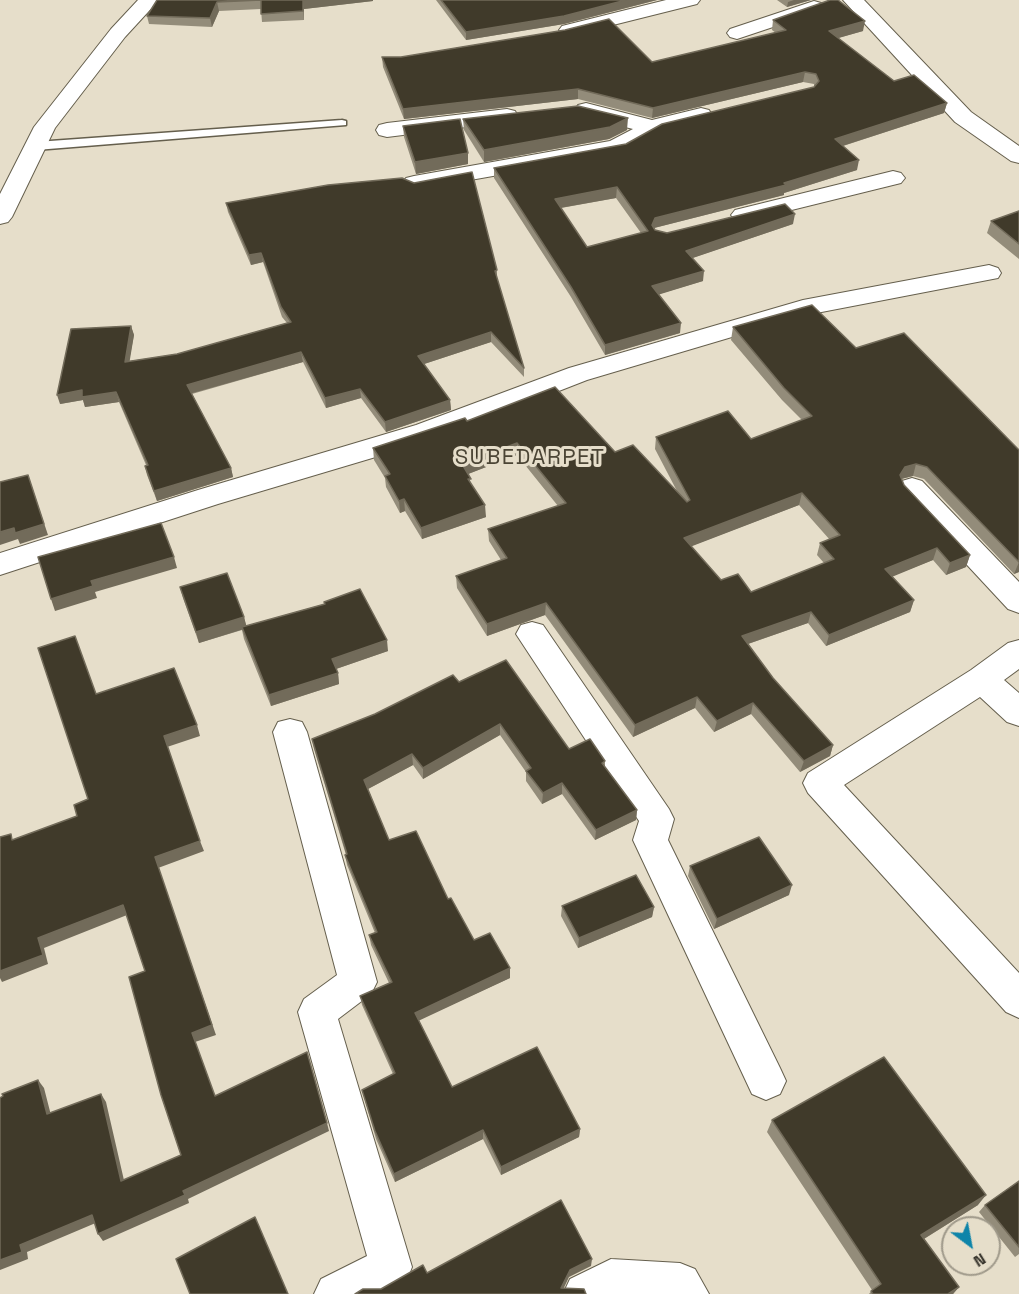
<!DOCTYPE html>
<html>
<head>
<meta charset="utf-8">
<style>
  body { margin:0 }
  #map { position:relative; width:1019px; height:1294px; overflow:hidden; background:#e6deca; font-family:"Space Grotesk",sans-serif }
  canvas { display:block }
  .north { position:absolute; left:941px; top:1216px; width:60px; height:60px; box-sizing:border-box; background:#e6deca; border:2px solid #9f998a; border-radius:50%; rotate:148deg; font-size:16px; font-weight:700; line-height:24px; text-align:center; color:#35322a }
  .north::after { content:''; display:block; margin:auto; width:21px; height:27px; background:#0d84a9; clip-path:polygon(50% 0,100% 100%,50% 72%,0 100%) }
</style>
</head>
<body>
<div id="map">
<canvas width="1019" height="1294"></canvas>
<div class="north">N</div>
</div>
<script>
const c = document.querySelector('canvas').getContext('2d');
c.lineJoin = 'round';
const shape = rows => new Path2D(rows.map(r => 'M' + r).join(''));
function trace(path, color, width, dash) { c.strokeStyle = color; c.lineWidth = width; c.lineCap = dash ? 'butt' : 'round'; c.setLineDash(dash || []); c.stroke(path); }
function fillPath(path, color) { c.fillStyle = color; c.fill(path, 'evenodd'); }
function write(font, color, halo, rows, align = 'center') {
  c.font = font + ' "Space Grotesk",sans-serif'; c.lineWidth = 6; c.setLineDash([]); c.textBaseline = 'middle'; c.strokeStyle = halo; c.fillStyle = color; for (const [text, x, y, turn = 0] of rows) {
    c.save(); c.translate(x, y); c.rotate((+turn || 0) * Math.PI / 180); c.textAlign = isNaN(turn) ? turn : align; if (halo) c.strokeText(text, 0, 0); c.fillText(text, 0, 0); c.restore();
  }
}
const lane = shape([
  [342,120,346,121,346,125,36,150,30,146,36,142,342,120]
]);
const street = shape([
  [138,0,159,0,125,37,55,128,12,217,8,222,0,224,0,194,34,127,111,29,138,0],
  [666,0,700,0,697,4,569,36,562,34,559,30,562,26,666,0],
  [843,0,864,0,971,112,1019,146,1019,163,1011,161,955,122,843,0],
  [814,1,821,3,824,7,821,11,737,39,730,37,727,33,730,29,814,1],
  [586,103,652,120,701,108,709,110,712,115,709,120,660,132,617,154,414,190,406,188,402,183,406,178,414,176,610,141,633,129,578,115,575,110,578,105,586,103],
  [507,109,515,111,518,116,515,121,387,137,379,135,376,130,379,125,387,123,507,109],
  [893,171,901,173,905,178,901,183,743,222,735,220,731,215,735,210,893,171],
  [989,265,998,268,1001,273,998,278,806,315,587,380,436,439,218,504,0,575,0,553,198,490,416,425,569,368,803,300,989,265],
  [912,478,922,481,1019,582,1019,613,1008,609,902,495,898,488,902,481,912,478],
  [532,622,543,625,669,809,674,819,668,840,780,1068,786,1081,780,1094,766,1100,752,1094,633,840,639,821,516,634,521,625,532,622],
  [1019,640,1019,669,1004,680,1019,693,1019,726,1007,722,980,697,844,785,1019,973,1019,1018,1006,1012,808,793,803,783,808,773,971,670,1008,643,1019,640],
  [290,719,302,722,307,732,377,982,371,994,338,1019,412,1267,406,1282,382,1294,314,1294,321,1279,367,1256,298,1012,304,999,337,975,273,732,278,722,290,719],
  [611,1259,680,1263,695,1269,709,1294,563,1294,570,1279,611,1259]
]);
const wall = shape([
  [157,0,373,0,373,1,304,9,304,20,262,22,261,9,219,11,212,27,149,24,147,16],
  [436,0,657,0,564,24,466,40],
  [777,0,811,0,787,7],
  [773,20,863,31,838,38,894,81,947,103,944,113,843,146,857,170,784,193,784,195,654,228,655,230,667,233,793,224,692,258,703,281,659,294,680,333,605,355,571,297,494,178,494,168,626,144,814,87,814,84,803,82,652,118,578,99,404,119,383,67,382,57,652,62,776,33,772,30],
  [616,198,641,233,587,247,561,208],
  [463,119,627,130,609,139,484,162,464,130],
  [403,126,468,164,416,174,404,137],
  [226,203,497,270,497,280,524,368,524,377,491,342,424,364,450,400,451,410,386,432,361,398,326,408,303,362,192,394,231,468,233,477,157,501,147,475,145,466,146,465,119,402,85,407,83,400,60,404,131,326,134,335,129,361,177,354,287,323,282,317,263,262,251,265,228,212],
  [1019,211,1019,259,987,233,991,221],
  [733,327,856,348,1019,450,1019,572,1014,574,924,479,913,476,901,479,904,485,970,555,966,567,946,575,933,560,892,576,914,600,910,612,826,646,808,623,748,644,773,678,833,745,830,756,800,772,751,714,714,732,695,708,633,737,545,615,487,636,457,588,456,576,501,560,489,541,488,529,558,506,517,455,468,474,471,484,486,517,422,539,405,511,400,513,386,487,385,478,374,460,373,448,467,421,615,452,678,493,655,449,656,437,751,439,802,420,782,400,731,340],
  [799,505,830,540,820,543,817,555,824,563,751,592,721,580,691,546],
  [180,587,244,617,246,626,324,604,324,602,388,651,336,669,338,673,339,684,271,706,244,639,242,630,199,643,183,598],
  [459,682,569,749,605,761,605,767,637,810,636,820,595,840,562,794,542,804,526,781,526,772,500,735,423,779,413,765,368,789,389,840,448,899,474,940,510,978,418,1020,452,1087,580,1129,579,1137,501,1175,483,1139,395,1182,376,1139,362,1090,393,1074,362,1005,360,996,389,983,371,945,369,935,375,933,347,865,345,855,346,855,314,749,312,739],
  [690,866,789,895,714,929,688,876],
  [562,906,654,907,652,917,578,948,561,916],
  [772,1120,978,1205,924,1239,959,1287,953,1294,869,1294,872,1290,767,1132],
  [1019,1181,1019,1254,1015,1257,979,1212,985,1205]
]);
const shadedWall = shape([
  [303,0,373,0,373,1,304,9,304,20],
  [626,0,657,0,564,24,466,40,466,32],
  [794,0,811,0,787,7,788,2],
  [217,2,219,11,212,27,210,18],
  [865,21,863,31,828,41,829,31],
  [805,72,803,82,652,118,653,108],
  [578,89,578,99,404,119,403,109],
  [947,103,944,113,833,149,835,139],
  [628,118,627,130,609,139,484,162,484,150],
  [468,153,468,164,416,174,415,162],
  [859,160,857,170,784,193,784,195,654,228,652,225,655,218,784,183],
  [617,187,616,198,554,209,555,199],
  [795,214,793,224,684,261,686,251],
  [261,253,263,262,251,265,249,255],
  [704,271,703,281,651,297,652,286],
  [681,323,680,333,605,355,605,345],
  [131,326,134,335,128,371,125,362],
  [491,332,491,342,418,366,418,356],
  [301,352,303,362,189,394,187,385],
  [360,389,361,398,326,408,325,398],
  [82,390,116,392,119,402,85,407,83,400,60,404,57,395],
  [450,400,451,410,386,432,385,422],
  [517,443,517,455,463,476,462,464],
  [916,464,913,476,901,479,900,475,905,467],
  [231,468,233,477,157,501,154,491],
  [28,475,48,535,20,544,18,539,0,545,0,532],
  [802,493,799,505,682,550,684,538],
  [404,499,405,511,400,513,399,501],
  [485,505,486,517,422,539,421,528],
  [937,548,933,560,882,581,885,569],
  [970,555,966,567,946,575,950,563],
  [174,557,177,568,95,592,97,598,55,611,51,599,91,581],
  [1019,562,1019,572,1014,574],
  [914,600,910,612,826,646,829,635],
  [546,603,545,615,487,636,487,624],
  [811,612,808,623,739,647,742,636],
  [244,617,247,628,199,643,196,632],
  [387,640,388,651,333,670,332,659],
  [338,673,339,684,271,706,269,695],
  [697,697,695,708,633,737,635,725],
  [753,703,751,714,714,732,717,721],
  [500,724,500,735,423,779,423,768],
  [197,725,200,736,167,747,164,736],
  [833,745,830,756,800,772,804,761],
  [412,754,413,765,366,790,364,780],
  [562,783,562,794,542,804,543,793],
  [637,810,636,820,595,840,596,830],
  [200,841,204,851,158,868,216,1035,195,1042,192,1033,155,857],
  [792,885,789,895,714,929,717,919],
  [123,905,127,915,44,948,48,964,2,982,0,978,0,971,38,938],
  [654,907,652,917,578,948,579,938],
  [510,968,510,978,416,1022,415,1013],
  [38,1080,44,1088,53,1123,47,1114],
  [101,1094,106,1102,126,1189,121,1181],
  [327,1123,329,1131,188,1199,189,1203,103,1241,98,1234,183,1191],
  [580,1129,579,1137,501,1175,501,1167],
  [483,1130,483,1139,395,1182,394,1174],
  [986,1195,978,1205,914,1245,921,1235],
  [92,1215,98,1222,27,1252,28,1259,0,1270,0,1260,20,1245],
  [592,1259,591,1266,569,1277,561,1294,561,1288,570,1270],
  [959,1287,953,1294,948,1294]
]);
const building = shape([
  [157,0,306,0,303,0,303,11,261,14,261,0,217,2,210,18,147,16,157,0],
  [441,0,626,0,564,16,466,32,441,0],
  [830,0,838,0,865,21,829,31,894,81,914,75,947,103,835,139,859,160,784,183,786,185,655,218,652,225,655,230,667,233,785,204,795,214,686,251,704,271,652,286,681,323,605,345,571,287,494,168,626,144,662,124,814,87,819,81,816,74,805,72,653,108,578,89,403,109,382,57,401,57,565,30,609,19,652,62,786,30,773,20,830,0],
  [617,187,648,231,587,247,555,199,617,187],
  [578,106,628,118,610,127,484,150,463,119,578,106],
  [460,119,468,153,415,162,403,126,460,119],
  [472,172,497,270,495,271,524,368,491,332,418,356,450,400,385,422,360,389,325,398,301,352,187,385,231,468,154,491,145,466,148,465,116,392,82,397,82,390,57,395,71,329,131,326,125,362,177,354,291,322,281,307,261,253,249,255,226,203,328,185,402,178,414,183,472,172],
  [1019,211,1019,244,991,221,1019,211],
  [812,305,856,348,904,333,1019,450,1019,562,927,467,916,464,905,467,900,475,904,485,970,555,950,563,937,548,885,569,914,600,829,635,811,612,742,636,773,678,833,745,804,761,753,703,717,721,697,697,635,725,546,603,487,624,456,576,507,558,488,529,566,503,517,443,462,464,471,479,468,479,485,505,421,528,404,499,399,501,385,476,390,474,373,448,465,418,467,421,555,387,615,452,633,445,687,502,690,500,656,437,728,411,751,439,812,416,784,388,733,327,812,305],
  [802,493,840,535,820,543,834,559,751,592,738,574,721,580,684,538,802,493],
  [28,475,44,524,15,533,14,528,0,532,0,482,28,475],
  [161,523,174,557,91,581,93,586,51,599,38,557,161,523],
  [227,573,244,617,196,632,180,587,227,573],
  [360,589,387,640,332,659,338,673,269,695,242,627,325,604,324,602,360,589],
  [75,636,96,694,174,668,197,725,164,736,200,841,155,857,212,1025,192,1033,215,1096,307,1052,327,1123,183,1191,185,1195,98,1234,92,1215,20,1245,22,1252,0,1260,0,1098,3,1096,2,1094,38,1080,47,1114,101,1094,121,1181,181,1155,161,1095,129,977,145,971,123,905,38,938,43,955,0,971,0,837,11,834,12,840,77,816,74,805,88,799,38,648,75,636],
  [506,660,569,749,590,739,605,761,602,763,637,810,596,830,562,783,543,793,526,771,531,768,500,724,423,768,412,754,364,780,389,840,416,831,448,899,451,898,474,940,490,933,510,968,415,1013,452,1087,537,1047,580,1129,501,1167,483,1130,394,1174,375,1131,362,1090,395,1073,360,996,392,982,369,935,377,932,345,855,347,854,312,739,375,714,453,675,459,682,506,660],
  [759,837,792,885,717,919,690,866,759,837],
  [636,875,654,907,579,938,562,906,636,875],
  [884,1057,986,1195,921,1235,959,1287,948,1294,873,1294,871,1291,881,1284,772,1120,884,1057],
  [1019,1181,1019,1247,985,1205,1019,1181],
  [561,1200,592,1259,570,1270,561,1288,584,1289,586,1294,355,1294,363,1289,381,1289,423,1265,427,1273,561,1200],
  [255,1217,288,1294,190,1294,176,1259,255,1217]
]);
const quarterNames = [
  ["SUBEDARPET",530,458]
];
trace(lane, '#655f4d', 3);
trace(street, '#655f4d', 2);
fillPath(lane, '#fff');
fillPath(street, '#fff');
fillPath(wall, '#938c7a');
fillPath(shadedWall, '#726b5a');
fillPath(building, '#403a2a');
trace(building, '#726b5a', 1.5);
c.letterSpacing = '1.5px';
write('22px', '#4b4535', '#e6deca', quarterNames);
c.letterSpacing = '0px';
</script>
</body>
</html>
